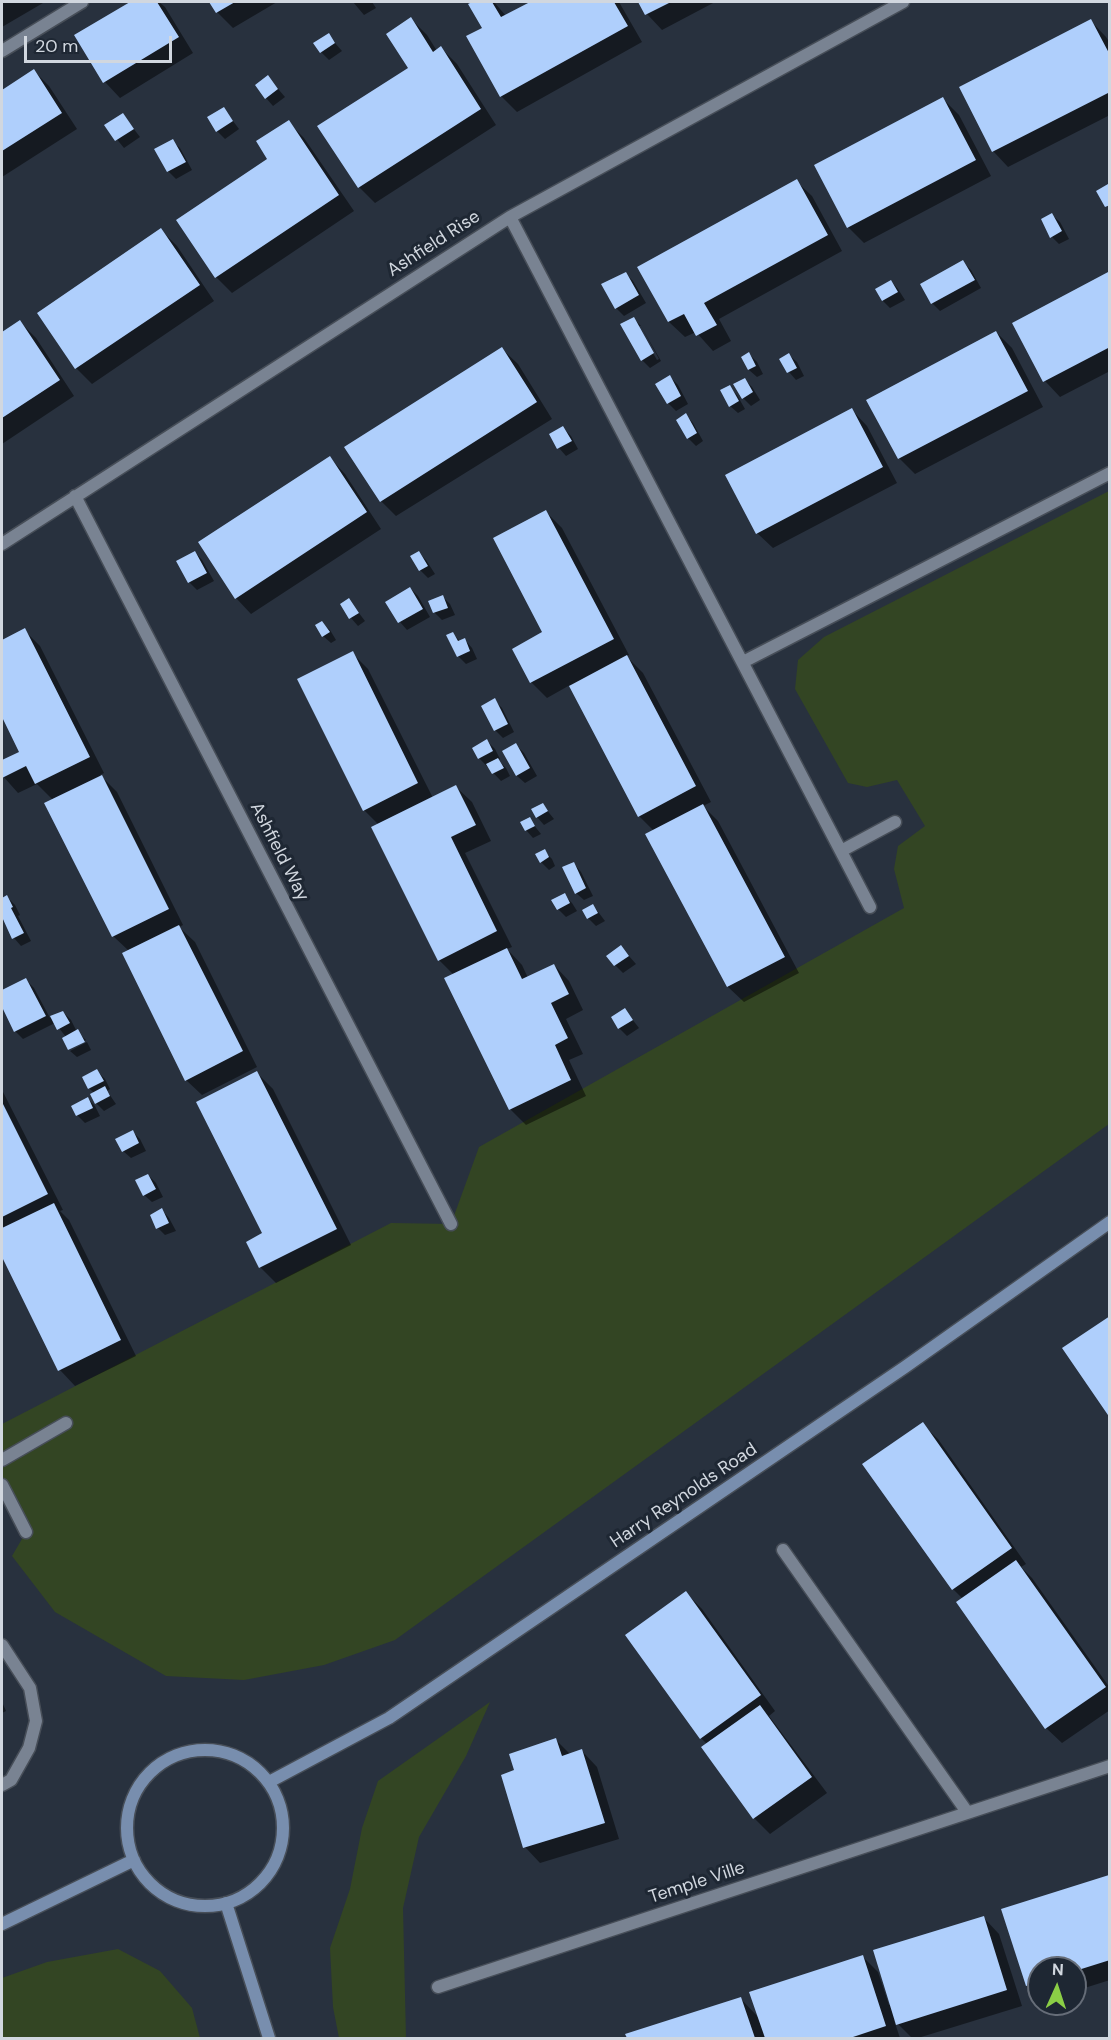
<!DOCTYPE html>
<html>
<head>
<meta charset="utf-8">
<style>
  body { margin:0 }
  #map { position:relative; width:1111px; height:2040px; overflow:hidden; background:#28313e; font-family:"DM Sans",sans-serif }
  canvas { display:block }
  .frame { position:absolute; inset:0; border:3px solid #d1d7df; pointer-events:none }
  .north { position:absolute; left:1027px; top:1956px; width:60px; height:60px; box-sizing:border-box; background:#1e2733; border:2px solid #666d78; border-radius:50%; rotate:3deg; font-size:16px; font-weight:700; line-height:24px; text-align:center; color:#d1d7df }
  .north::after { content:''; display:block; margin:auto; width:21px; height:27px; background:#8bce46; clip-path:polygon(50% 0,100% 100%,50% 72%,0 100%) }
  .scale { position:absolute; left:24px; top:36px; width:148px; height:27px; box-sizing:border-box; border:3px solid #d1d7df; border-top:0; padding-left:8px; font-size:18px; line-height:21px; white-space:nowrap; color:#d1d7df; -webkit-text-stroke:4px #1e2733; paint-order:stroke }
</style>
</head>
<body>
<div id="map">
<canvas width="1111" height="2040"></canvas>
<div class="frame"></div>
<div class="north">N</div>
<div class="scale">20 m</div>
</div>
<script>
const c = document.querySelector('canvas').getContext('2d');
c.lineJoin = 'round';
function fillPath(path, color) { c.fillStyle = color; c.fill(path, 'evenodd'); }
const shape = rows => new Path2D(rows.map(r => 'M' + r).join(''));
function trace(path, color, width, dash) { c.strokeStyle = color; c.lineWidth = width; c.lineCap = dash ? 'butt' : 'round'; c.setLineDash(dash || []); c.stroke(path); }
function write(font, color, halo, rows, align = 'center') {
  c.font = font + ' "DM Sans",sans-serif'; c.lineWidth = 6; c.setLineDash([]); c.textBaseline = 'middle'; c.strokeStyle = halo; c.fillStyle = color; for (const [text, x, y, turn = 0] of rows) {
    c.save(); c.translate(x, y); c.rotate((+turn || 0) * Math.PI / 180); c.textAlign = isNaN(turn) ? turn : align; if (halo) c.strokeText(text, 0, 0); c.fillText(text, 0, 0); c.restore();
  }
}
const green = shape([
  [1109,491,1109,1124,395,1640,324,1665,244,1680,166,1676,55,1612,12,1556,26,1532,2,1485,2,1424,391,1223,451,1224,479,1147,904,908,894,869,898,846,925,826,897,780,867,787,848,783,795,689,798,660,824,637],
  [490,1702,466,1756,419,1837,403,1908,406,2038,339,2038,333,2007,330,1948,350,1889,362,1828,378,1781],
  [118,1949,160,1971,192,2008,200,2038,2,2038,2,1978,47,1962]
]);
const shadow = shape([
  [2,2,43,2,43,3,2,27],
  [133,2,159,2,165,7,193,53,120,98,105,82,76,36],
  [211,2,277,2,233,28,217,12],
  [353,2,372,2,376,8,364,15],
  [475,2,494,2,506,16,532,2,619,2,642,42,517,112,501,96,484,28,470,4],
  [640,2,715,2,662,30,647,14],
  [411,19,427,35,437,51,441,48,457,64,496,125,375,203,359,187,410,68],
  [1091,21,1106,37,1110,43,1110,115,1008,167,993,151],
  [328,35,342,51,329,60,321,52],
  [34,71,49,86,77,129,2,177,2,91],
  [268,77,285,97,273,106,266,98],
  [943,99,959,115,991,176,864,243,848,227],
  [224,109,239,129,225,139,217,131],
  [123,115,140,137,124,148,106,126],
  [288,122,304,138,354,211,232,293,216,277,270,159],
  [172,141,180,148,192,170,176,179,168,171],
  [796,181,812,196,842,251,719,319,731,341,713,351,696,332,685,337,669,322,639,268],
  [1052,215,1060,222,1069,239,1059,244,1052,237],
  [161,230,177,246,214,301,92,384,76,368],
  [963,262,971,270,981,288,940,311,932,303],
  [625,273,633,281,646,303,624,316,616,308],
  [1110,273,1110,371,1060,397,1045,381],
  [891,281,898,289,905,300,890,308,883,301],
  [634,319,641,326,637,326,657,360,659,359,641,326,661,361,650,368,642,360],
  [20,322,36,338,74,396,2,444,2,334],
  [996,332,1012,348,1043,407,915,474,899,458],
  [502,349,518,364,552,419,396,516,381,501],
  [749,354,757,362,763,374,757,377,749,370,743,357],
  [789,355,797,362,804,376,796,380,789,372,781,359],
  [670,377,678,385,688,404,676,411,668,403],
  [745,380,752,387,760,400,751,406,743,398],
  [729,387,737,395,745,409,738,413,730,406],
  [852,410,867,426,897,483,773,548,757,533],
  [686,415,693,423,703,441,696,446,688,438],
  [563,428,571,436,578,449,566,456,559,448],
  [330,458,345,474,381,529,251,614,236,598],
  [546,512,562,528,629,655,626,656,643,673,711,802,703,806,718,821,799,973,744,1002,728,987,647,834,654,831,639,816,570,685,547,698,531,682,544,633],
  [195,552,202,560,214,581,197,590,189,582],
  [419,553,426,560,435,574,428,578,420,570,412,557],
  [410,588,418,596,430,617,407,630,400,622,387,602],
  [443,597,450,604,455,615,442,620,435,613,430,602],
  [349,600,365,621,358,626,351,618],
  [322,623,330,630,336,640,331,643,323,636],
  [24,630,40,646,104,773,100,775,117,792,183,925,179,927,195,942,257,1067,202,1095,186,1080,129,951,113,936,53,800,37,784,18,793,2,775,2,762,21,753,2,714,2,642],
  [453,634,461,642,465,640,472,648,477,659,466,664,458,656],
  [352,653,368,669,433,798,456,787,472,802,491,841,465,853,512,947,507,949,522,965,528,978,554,965,569,981,583,1010,566,1019,583,1054,569,1060,586,1096,526,1125,510,1109,454,975,439,960,379,825,364,810],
  [494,700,502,708,514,732,503,738,495,730],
  [487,741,495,749,500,759,498,760,506,768,510,776,501,781,479,758],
  [516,745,524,753,537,776,525,783,517,776],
  [542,804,554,819,544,825,537,817],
  [529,819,541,834,533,838,526,830],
  [544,851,552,859,555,866,549,870,541,862],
  [574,864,581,872,593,896,584,900,576,893],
  [564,895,572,903,577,911,566,917,558,909],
  [7,897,15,905,20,915,18,916,31,941,21,946,14,938,5,922,2,919,2,900],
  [593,905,605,921,596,926,588,918],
  [621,947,636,964,623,973,615,965],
  [26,980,34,988,50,1018,63,1012,71,1020,77,1032,86,1040,70,1048,70,1050,64,1038,66,1037,55,1023,23,1039,15,1031,2,1004,2,992],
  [625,1010,639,1028,627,1036,619,1028],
  [87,1042,91,1050,77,1057,70,1051],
  [97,1071,105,1079,110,1089,107,1091,116,1104,104,1111,96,1103,94,1093,89,1088],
  [257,1073,273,1089,351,1245,276,1283,260,1267,264,1234],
  [2,1090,63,1210,60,1211,69,1220,136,1356,75,1386,60,1370,2,1253],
  [88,1099,95,1106,100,1116,85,1123,77,1115],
  [133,1132,140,1139,146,1151,131,1158,123,1151],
  [148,1175,156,1183,163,1197,152,1202,144,1195],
  [162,1210,169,1218,176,1231,165,1235,158,1228],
  [922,1424,938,1439,1026,1564,1021,1567,1032,1578,1110,1688,1110,1710,1062,1743,1046,1728,963,1599,953,1589],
  [686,1593,702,1609,775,1711,769,1716,827,1793,770,1834,754,1818,707,1744,701,1738],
  [2,1702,6,1711,2,1713],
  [556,1740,570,1754,582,1751,597,1767,619,1839,540,1863,525,1847,516,1771],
  [1108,1877,1110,1980,1075,1991,1075,1968,1039,1968,1039,1998,1027,1986,1003,1910],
  [984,1918,999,1934,1022,2006,918,2038,912,2038,894,2020,900,2038,628,2038,627,2035,741,1999,759,2018,862,1956,878,1972,889,2005,891,2004]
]);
const building = shape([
  [130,2,157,2,179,37,103,83,74,35],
  [209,2,235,2,216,13],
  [472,2,492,2,501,17,530,2,614,2,628,26,500,97,466,36,482,28,468,4],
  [638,2,671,2,645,15],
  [411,17,433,52,441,46,481,109,358,188,317,126,408,68,386,34],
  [1091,19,1110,55,1110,92,992,152,959,87],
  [329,33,335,43,320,53,313,43],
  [34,69,62,113,2,151,2,90],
  [268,75,278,89,265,99,255,85],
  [943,97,976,160,847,228,814,165],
  [224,107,233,121,216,132,207,117],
  [123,113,134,129,115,141,104,125],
  [289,120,339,195,215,278,176,220,267,159,256,141],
  [173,139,186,162,167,172,154,149],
  [797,179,828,235,704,303,717,325,696,336,684,314,668,322,637,267],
  [1108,184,1110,205,1105,207,1096,191],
  [1052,213,1062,231,1050,238,1041,219],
  [161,228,200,285,75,369,37,313],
  [963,260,975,280,931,304,920,284],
  [1110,271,1110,347,1043,382,1012,323],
  [626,272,639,295,615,309,601,284],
  [891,280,898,292,882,301,875,289],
  [634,317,654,353,641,361,620,324],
  [20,320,60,380,2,418,2,332],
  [996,331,1028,391,898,459,866,400],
  [502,347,537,402,380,502,344,447],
  [749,352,756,366,748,370,741,357],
  [789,353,797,368,787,373,779,359],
  [670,375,681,396,667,404,655,384],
  [745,378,753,392,742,399,733,384],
  [730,385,739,401,729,407,720,390],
  [852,408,883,467,756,534,725,475],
  [686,413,697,433,687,439,676,420],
  [563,426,572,441,557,449,549,434],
  [330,456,367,512,235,599,198,542],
  [546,510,614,639,530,683,512,649,542,632,493,538],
  [195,551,207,573,188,583,176,561],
  [419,551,428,566,419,571,410,556],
  [410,587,423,609,398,623,385,602],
  [443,595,448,608,433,613,428,601],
  [349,598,359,613,349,619,340,604],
  [322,621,330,632,322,637,315,625],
  [25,628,90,757,35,784,26,766,2,778,2,760,19,752,2,717,2,640],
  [453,632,458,641,465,638,470,651,457,657,446,635],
  [353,651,418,783,363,811,297,679],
  [627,655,696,786,638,817,569,686],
  [495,698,508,724,494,731,481,706],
  [487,739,493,751,478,759,472,748],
  [516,743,530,768,516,776,502,751],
  [498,758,504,768,492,774,486,764],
  [102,775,169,909,112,937,44,803],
  [456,785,476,825,451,837,497,931,438,961,371,827],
  [543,803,548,811,536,818,531,809],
  [703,804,785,957,727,987,645,834],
  [530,817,535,826,525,831,520,822],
  [545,849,549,857,540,863,535,854],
  [574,862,586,888,575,894,562,867],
  [565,893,570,903,557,910,551,900],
  [7,895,13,907,11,908,24,933,12,939,2,917,2,898],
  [593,904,598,913,587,919,582,910],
  [179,925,243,1051,185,1081,122,953],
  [621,945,629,956,614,966,606,956],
  [507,948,522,979,554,964,569,994,551,1003,568,1038,555,1045,571,1080,509,1110,444,978],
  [26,978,46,1016,14,1032,2,1007,2,990],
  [625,1008,633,1020,618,1029,611,1017],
  [63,1011,70,1023,57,1030,50,1016],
  [78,1029,85,1042,68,1050,62,1038],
  [97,1069,104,1081,88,1089,82,1077],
  [257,1071,337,1229,259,1268,246,1242,262,1233,196,1102],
  [105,1086,110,1096,95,1104,90,1094],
  [88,1097,93,1108,76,1116,71,1106],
  [2,1102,48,1194,2,1217],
  [133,1130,139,1143,122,1152,115,1139],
  [148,1174,156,1189,143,1196,135,1180],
  [54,1203,121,1340,58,1371,2,1257,2,1228],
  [162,1208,169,1223,156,1229,150,1215],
  [1110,1316,1110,1418,1062,1348],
  [923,1422,1012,1548,952,1590,862,1464],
  [1016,1560,1106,1687,1045,1729,956,1602],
  [686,1591,761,1695,700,1739,625,1635],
  [760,1705,812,1777,753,1819,701,1747],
  [556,1738,562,1756,582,1749,605,1823,523,1848,501,1775,514,1770,509,1754],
  [1109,1875,1110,1960,1075,1971,1075,1968,1039,1968,1039,1982,1026,1986,1001,1909],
  [984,1916,1007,1990,896,2025,873,1950],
  [863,1955,886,2026,850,2038,765,2038,749,1992],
  [741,1997,755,2038,627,2038,625,2034]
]);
const street = shape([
  [2,51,82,2],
  [510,217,870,907],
  [75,496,451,1224],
  [2,544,510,217,903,2],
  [743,662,1110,473],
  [841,851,895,822],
  [2,1460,66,1423],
  [2,1485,26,1532],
  [783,1550,967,1812],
  [2,1645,30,1688,36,1721,29,1748,11,1780,2,1785],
  [438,1987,1110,1766]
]);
const secondary = shape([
  '127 1828a78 78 0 1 1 156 0a78 78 0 1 1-156 0Z',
  [269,1782,389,1718,905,1367,1110,1222],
  [226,1903,269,2038],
  [2,1924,134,1860]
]);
const streetNames = [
  ["Ashfield Rise",434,244,-33],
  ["Ashfield Way",279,852,63],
  ["Harry Reynolds Road",684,1496,-34],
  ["Temple Ville",697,1883,-18]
];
fillPath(green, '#334523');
fillPath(shadow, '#0007');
fillPath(building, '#afcffc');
trace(street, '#474e58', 15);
trace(secondary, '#474e58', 15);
trace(street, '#798392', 12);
trace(secondary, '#788eae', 12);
write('18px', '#d1d7df', '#1e2733', streetNames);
</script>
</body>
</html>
